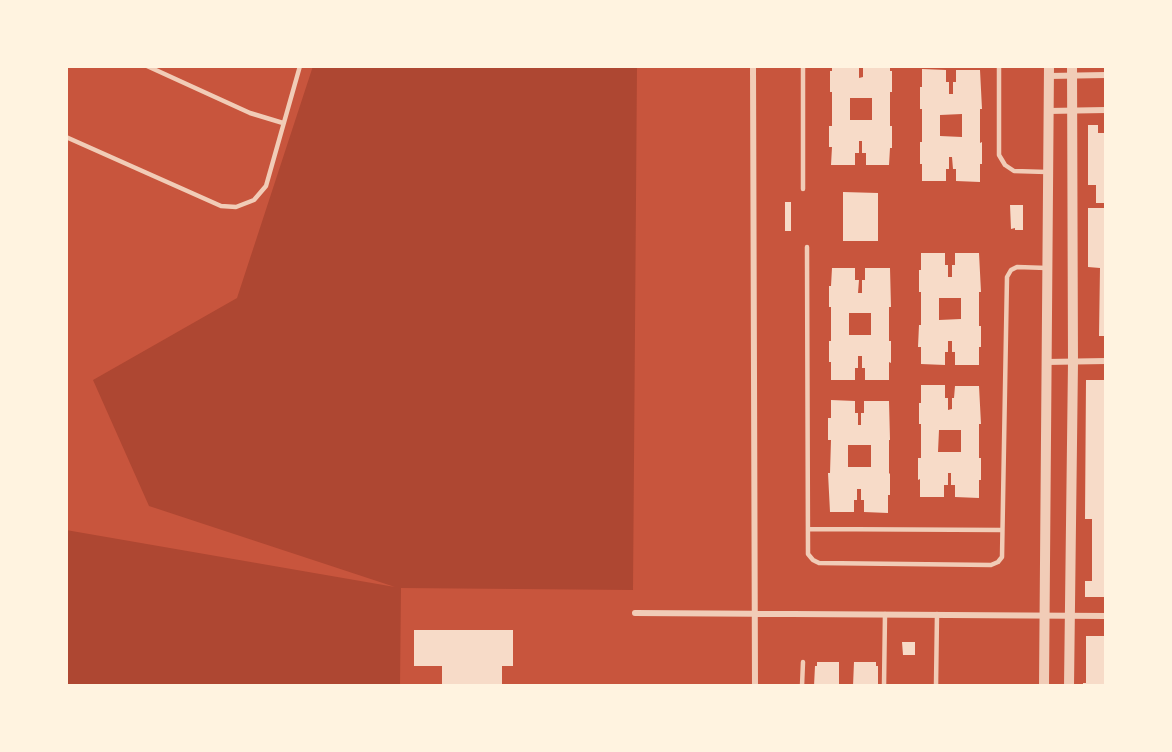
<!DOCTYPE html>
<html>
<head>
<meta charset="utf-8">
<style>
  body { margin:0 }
  #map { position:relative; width:1172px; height:752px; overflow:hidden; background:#c8553d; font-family:"Fira Sans",sans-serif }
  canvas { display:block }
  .frame { position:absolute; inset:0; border:68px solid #fff3e0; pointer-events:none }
</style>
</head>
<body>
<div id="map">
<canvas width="1172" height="752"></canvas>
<div class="frame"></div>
</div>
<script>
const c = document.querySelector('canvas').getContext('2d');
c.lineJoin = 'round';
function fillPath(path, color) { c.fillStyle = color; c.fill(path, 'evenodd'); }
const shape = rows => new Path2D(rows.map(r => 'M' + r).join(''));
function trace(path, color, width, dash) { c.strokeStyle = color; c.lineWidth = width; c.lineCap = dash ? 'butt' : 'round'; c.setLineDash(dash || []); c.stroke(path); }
const green = shape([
  [313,66,637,66,633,590,401,588,400,686,66,686,66,530,395,587,149,506,93,380,237,298]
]);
const building = shape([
  [832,66,859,66,859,78,863,77,863,66,890,66,890,71,892,71,892,92,890,92,890,126,892,126,892,148,890,148,889,165,866,165,866,153,862,153,862,141,859,141,859,153,855,153,855,165,831,165,832,147,829,147,829,126,832,126,832,92,830,92,830,71,832,71],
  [850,98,872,98,872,120,850,120],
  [922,69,946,70,946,82,949,82,949,94,953,94,953,82,956,82,956,70,980,70,982,109,980,109,980,143,982,142,982,164,980,164,980,182,956,181,956,169,953,169,952,157,949,157,949,169,946,169,946,181,922,181,922,164,920,164,920,142,922,142,922,109,920,109,920,87,922,87],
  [962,114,962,137,940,136,940,115],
  [1088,125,1098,125,1098,133,1106,133,1106,203,1096,203,1096,185,1088,185],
  [843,192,878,193,878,241,843,241],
  [785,202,791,202,791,231,785,231],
  [1010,205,1023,205,1023,230,1015,230,1015,228,1011,229],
  [1088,208,1106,208,1106,336,1099,336,1100,268,1088,267],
  [921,253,945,253,945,265,948,265,948,277,952,277,952,265,955,265,955,253,979,253,981,292,979,292,979,326,981,326,981,347,979,347,979,365,955,365,955,352,952,352,952,341,948,341,948,352,945,352,945,365,921,364,921,347,918,347,919,325,921,325,921,292,919,292,919,270,921,270],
  [939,298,961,298,961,319,939,320],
  [832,268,855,268,855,280,859,280,858,293,862,293,862,280,865,280,865,268,890,268,891,307,889,307,889,341,891,341,891,363,889,362,889,380,865,380,865,368,862,368,862,356,858,356,858,368,855,368,855,380,831,380,831,362,829,362,829,341,831,341,831,307,829,307,829,286,831,286],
  [849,313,871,313,871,335,849,335],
  [1086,380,1106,380,1106,597,1085,597,1085,581,1092,581,1092,519,1085,519],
  [921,385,945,385,945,398,948,398,948,410,952,409,952,398,954,398,955,386,979,386,981,424,979,424,979,458,981,458,981,480,979,480,979,498,955,497,955,485,951,485,951,473,948,473,948,485,944,485,944,497,920,497,920,479,918,480,918,458,921,458,921,424,919,424,919,403,921,403],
  [939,430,961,430,961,452,938,452],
  [831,400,855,401,855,413,858,413,858,425,861,425,861,413,864,413,864,401,889,401,890,440,889,440,889,474,890,473,890,495,888,495,888,513,864,512,864,500,861,500,861,489,857,489,857,500,854,500,854,512,830,512,828,473,830,473,831,440,828,440,828,418,831,418],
  [848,445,871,445,871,467,848,467],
  [414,630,513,630,513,666,502,666,502,686,442,686,442,666,414,666],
  [1086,636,1106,636,1106,686,1083,686,1083,683,1086,683],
  [902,642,915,642,915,655,903,655],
  [817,662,839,662,839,686,814,686,815,666,817,666],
  [854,662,876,662,876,666,878,666,878,686,853,686]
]);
const service = shape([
  [147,66,250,113,283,123],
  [803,66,803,189],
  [999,66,999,155,1005,165,1014,171,1047,172],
  [66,137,221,206,236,207,254,200,266,186,300,66],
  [807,247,808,554,813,560,819,563,991,565,998,562,1002,557,1007,277,1011,270,1017,267,1047,268],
  [808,529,1002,530],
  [802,686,803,662],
  [884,686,885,614],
  [936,686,937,614]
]);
const minor = shape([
  [753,66,755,686],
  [1049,76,1106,75],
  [1048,111,1106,110],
  [1046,362,1106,361],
  [635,613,1106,616]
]);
const tertiary = shape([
  [1044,686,1049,66],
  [1069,686,1073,362,1072,66]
]);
fillPath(green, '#ae4732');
fillPath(building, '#f7dbc8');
trace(service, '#f1ccb7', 4.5);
trace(minor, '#f1ccb7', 6);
trace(tertiary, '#f1ccb7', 10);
</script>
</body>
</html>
